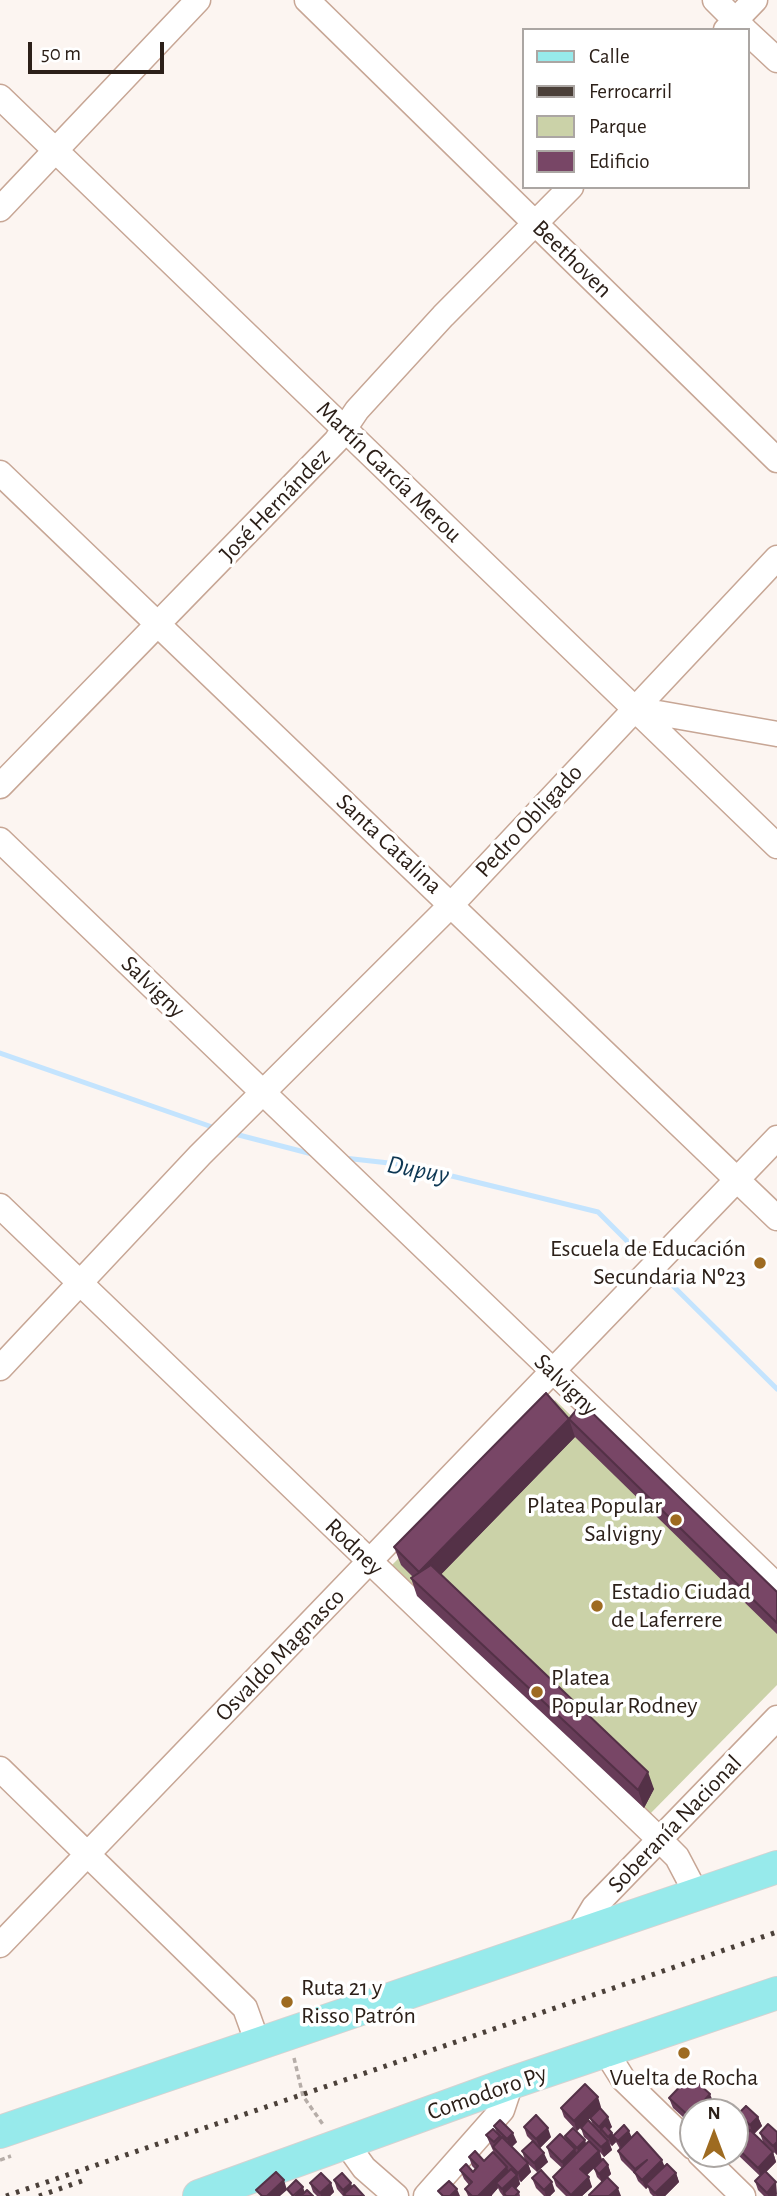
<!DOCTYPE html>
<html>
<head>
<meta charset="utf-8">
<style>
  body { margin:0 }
  #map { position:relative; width:777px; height:2196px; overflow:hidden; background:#fcf5f1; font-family:"Alegreya Sans",sans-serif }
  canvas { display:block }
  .legend { position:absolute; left:522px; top:28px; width:228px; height:161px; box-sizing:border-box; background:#fff; border:2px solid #aba6a3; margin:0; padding:9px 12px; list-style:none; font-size:21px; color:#2c2019 }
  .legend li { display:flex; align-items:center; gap:14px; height:35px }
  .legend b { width:35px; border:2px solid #aba6a3 }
  .north { position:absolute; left:679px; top:2098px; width:70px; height:70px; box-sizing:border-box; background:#fff; border:2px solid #aba6a3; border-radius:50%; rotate:0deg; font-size:19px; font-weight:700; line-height:28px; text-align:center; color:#2c2019 }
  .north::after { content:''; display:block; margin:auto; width:24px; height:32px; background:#9e6b21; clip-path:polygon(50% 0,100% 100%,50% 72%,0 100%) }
  .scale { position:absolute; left:28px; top:42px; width:136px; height:32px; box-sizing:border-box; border:4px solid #2c2019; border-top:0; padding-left:9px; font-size:21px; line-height:24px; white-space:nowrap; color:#2c2019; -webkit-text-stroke:5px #fff; paint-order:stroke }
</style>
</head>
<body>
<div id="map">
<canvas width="777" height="2196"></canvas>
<ul class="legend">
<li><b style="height:9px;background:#97eaeb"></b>Calle</li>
<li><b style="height:9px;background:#4b4039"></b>Ferrocarril</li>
<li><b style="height:19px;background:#cbd2a8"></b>Parque</li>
<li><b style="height:19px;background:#784666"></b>Edificio</li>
</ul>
<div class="north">N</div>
<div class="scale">50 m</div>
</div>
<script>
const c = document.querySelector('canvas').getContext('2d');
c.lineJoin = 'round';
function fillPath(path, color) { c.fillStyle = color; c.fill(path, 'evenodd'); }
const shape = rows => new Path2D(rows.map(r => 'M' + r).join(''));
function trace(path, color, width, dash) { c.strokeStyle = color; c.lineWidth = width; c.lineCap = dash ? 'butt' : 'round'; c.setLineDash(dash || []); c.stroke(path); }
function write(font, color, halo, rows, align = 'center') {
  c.font = font + ' "Alegreya Sans",sans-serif'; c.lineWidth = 7; c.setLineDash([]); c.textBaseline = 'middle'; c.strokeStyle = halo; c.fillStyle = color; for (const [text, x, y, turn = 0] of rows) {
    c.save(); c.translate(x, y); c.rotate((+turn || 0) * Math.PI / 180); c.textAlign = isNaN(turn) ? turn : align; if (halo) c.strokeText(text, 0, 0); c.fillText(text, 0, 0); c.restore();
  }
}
const green = shape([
  [555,1400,777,1616,777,1685,646,1818,389,1568]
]);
const stream = shape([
  [0,1053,215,1128],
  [231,1133,316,1155],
  [344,1158,407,1165,598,1212,647,1261],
  [657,1270,777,1389]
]);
const path = shape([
  [294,2058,303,2096,324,2126],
  [0,2160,11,2156]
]);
const minor = shape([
  [307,0,777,460],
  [715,0,745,30],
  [726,30,755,0],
  [747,32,777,60],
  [0,97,777,846],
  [0,209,198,0],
  [0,473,777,1218],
  [635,709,777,734],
  [0,786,336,441,357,410,443,316,571,187],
  [0,840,777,1586],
  [0,1206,661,1841,677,1857,697,1895],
  [0,1368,200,1155,452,904,777,558],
  [0,1769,245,2008,258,2044],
  [578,1934,594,1907,777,1718],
  [0,1945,777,1138],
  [606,2052,623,2079,693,2147],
  [346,2143,364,2168,396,2196],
  [700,2154,743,2196],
  [426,2196,502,2110,511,2083]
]);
const major = shape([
  [0,2132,777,1867],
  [199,2196,511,2083,777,1993]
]);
const rail = shape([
  [6,2196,777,1932],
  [39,2196,82,2181]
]);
const wall = shape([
  [569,1419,777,1592,777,1634,575,1437,441,1574,654,1789,644,1808,417,1596,411,1578,413,1577,401,1565,394,1547],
  [669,2098,714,2104,706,2112,693,2112,693,2126,673,2108],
  [601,2107,600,2108,612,2127,609,2129,614,2136,632,2137,665,2166,676,2173,679,2182,665,2196,653,2196,650,2193,648,2187,646,2189,638,2181,635,2174,621,2160,618,2151,620,2149,616,2142,612,2146,610,2144,612,2150,604,2157,600,2152,602,2160,608,2165,611,2174,602,2182,597,2177,594,2168,587,2175,592,2187,582,2196,566,2196,556,2186,553,2177,562,2168,550,2157,547,2147,567,2141,565,2136,586,2144,589,2141,584,2137,581,2128,593,2125,590,2118,577,2131,564,2117,561,2108],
  [738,2114,758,2117,762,2126,754,2134,773,2152,776,2162,766,2172,777,2196,764,2196,758,2190,755,2181,760,2176,738,2155,735,2147,736,2144,735,2143,735,2122,744,2136,749,2131,741,2123],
  [494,2126,517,2142,512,2147,525,2160,522,2151,532,2141,527,2136,524,2127,551,2137,540,2148,548,2162,537,2172,528,2164,531,2172,521,2182,519,2180,520,2184,516,2189,519,2192,520,2196,503,2196,500,2192,498,2188,492,2195,492,2196,468,2196,465,2189,469,2185,464,2179,460,2170,473,2172,475,2169,472,2166,469,2157,484,2161,495,2155,486,2135,497,2133],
  [777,2132,777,2155,763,2142,760,2133],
  [532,2178,555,2191,550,2196,544,2196,536,2188],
  [334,2180,352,2186,364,2196,343,2196,337,2189],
  [310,2183,331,2183,334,2192,330,2196,317,2196,313,2192]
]);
const shadedWall = shape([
  [569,1419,575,1437,426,1590,419,1572],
  [648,1772,654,1789,644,1808,638,1790],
  [710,2094,714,2104,706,2112,694,2112],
  [598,2097,601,2107,577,2131,574,2121],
  [608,2117,612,2127,605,2134,601,2129,602,2136,599,2127],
  [758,2117,762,2126,753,2135,750,2125],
  [548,2128,551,2137,540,2148,536,2139],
  [742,2129,745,2138,738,2146,735,2136],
  [629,2131,633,2140,622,2150,618,2141],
  [513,2133,517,2142,510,2148,507,2139],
  [612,2133,616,2142,612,2146,608,2137],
  [585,2140,588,2149,580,2157,577,2148],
  [608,2141,612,2150,604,2157,601,2147],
  [777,2142,777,2155,773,2146],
  [575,2149,578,2158,565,2172,562,2162],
  [599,2151,602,2160,584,2178,580,2169],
  [773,2152,776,2162,761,2177,758,2168],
  [544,2153,548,2162,537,2172,534,2163],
  [662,2160,666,2170,646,2184,648,2187,646,2189,642,2180],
  [528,2163,531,2172,521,2182,518,2173],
  [608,2165,611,2174,602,2183,599,2174],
  [507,2167,510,2176,496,2183,498,2188,491,2196,478,2196],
  [676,2173,679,2182,665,2196,657,2196,655,2193],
  [517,2175,520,2184,508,2196,504,2194,502,2189],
  [589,2177,592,2187,582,2196,571,2196,571,2195],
  [284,2180,287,2190,280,2196,267,2196],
  [552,2182,555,2191,550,2196,546,2196,544,2190],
  [776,2182,777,2194,776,2196,768,2196,767,2193],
  [331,2183,334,2192,330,2196,321,2196,320,2193],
  [351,2183,354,2192,344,2194,343,2190],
  [303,2187,306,2196,294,2196],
  [618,2188,621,2196,609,2196],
  [457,2189,460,2196,450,2196]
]);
const building = shape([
  [546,1393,569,1419,419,1572,394,1547,546,1393],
  [582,1403,777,1592,777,1623,569,1419,582,1403],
  [431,1565,648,1772,638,1790,411,1578,431,1565],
  [690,2076,710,2094,694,2112,693,2112,690,2117,669,2098,690,2076],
  [585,2084,598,2097,574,2121,561,2108,585,2084],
  [746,2106,758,2117,750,2125,738,2114,746,2106],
  [600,2108,608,2117,599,2127,590,2118,600,2108],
  [536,2115,548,2128,536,2139,524,2127,536,2115],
  [500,2120,513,2133,507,2139,494,2126,500,2120],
  [588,2120,608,2141,601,2147,581,2128,588,2120],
  [735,2122,742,2129,735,2136,735,2122],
  [768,2124,777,2132,777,2142,773,2146,760,2133,768,2124],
  [605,2125,612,2133,608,2137,601,2129,605,2125],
  [624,2125,629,2131,618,2141,613,2136,624,2125],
  [573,2128,585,2140,577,2148,565,2136,573,2128],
  [493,2129,500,2136,494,2142,486,2135,493,2129],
  [750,2130,773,2152,758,2168,735,2146,750,2130],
  [637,2132,662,2160,642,2180,634,2172,647,2160,635,2169,618,2151,637,2132],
  [560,2134,575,2149,562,2162,547,2147,560,2134],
  [502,2137,528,2163,518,2173,493,2147,502,2137],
  [533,2141,544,2153,534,2163,522,2151,533,2141],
  [589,2141,599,2151,580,2169,589,2177,571,2195,553,2177,589,2141],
  [475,2151,484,2161,493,2152,507,2167,478,2196,472,2196,465,2189,472,2182,460,2170,466,2164,473,2172,478,2166,469,2157,475,2151],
  [603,2159,608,2165,599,2174,594,2168,603,2159],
  [667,2164,676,2173,655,2193,646,2184,667,2164],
  [511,2169,517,2175,502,2189,496,2183,511,2169],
  [541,2170,552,2182,544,2190,532,2178,541,2170],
  [765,2171,776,2182,767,2193,755,2181,765,2171],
  [276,2172,284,2180,267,2196,262,2196,256,2190,276,2172],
  [321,2173,331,2183,320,2193,310,2183,321,2173],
  [342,2173,351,2183,343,2190,334,2180,342,2173],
  [607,2177,618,2188,609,2196,590,2196,589,2195,607,2177],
  [296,2180,303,2187,293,2196,287,2189,296,2180],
  [449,2181,457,2189,450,2196,443,2196,438,2191,449,2181],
  [354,2185,364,2196,346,2196,344,2194,354,2185],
  [512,2185,519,2192,515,2196,506,2196,504,2193,512,2185],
  [307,2190,313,2196,301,2196,307,2190]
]);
const markers = [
  [760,1263,7,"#9e6b21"],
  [676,1520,7,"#9e6b21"],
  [597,1606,7,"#9e6b21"],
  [537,1692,7,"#9e6b21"],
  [287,2002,7,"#9e6b21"],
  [684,2053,7,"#9e6b21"]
];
const streetNames = [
  ["Beethoven",572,259,44],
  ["Martín García Merou",389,472,44],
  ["José Hernández",275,505,-46],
  ["Pedro Obligado",529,821,-47],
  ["Santa Catalina",389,844,43],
  ["Salvigny",153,987,44],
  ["Salvigny",566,1385,44],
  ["Rodney",354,1547,44],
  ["Osvaldo Magnasco",280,1655,-46],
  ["Soberanía Nacional",675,1824,-46],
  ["Comodoro Py",487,2093,-19]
];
const poiNames = [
  ["Escuela de Educación",746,1249,"right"],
  ["Secundaria Nº23",746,1277,"right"],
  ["Platea Popular",662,1506,"right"],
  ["Salvigny",662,1534,"right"],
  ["Estadio Ciudad",611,1592],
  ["de Laferrere",611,1620],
  ["Platea",551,1678],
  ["Popular Rodney",551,1706],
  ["Ruta 21 y",301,1988],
  ["Risso Patrón",301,2016],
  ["Vuelta de Rocha",684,2078,"center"]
];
const waterNames = [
  ["Dupuy",418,1170,11]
];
fillPath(green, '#cbd2a8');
trace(stream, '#c4e4fe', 5);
trace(minor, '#c7a695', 27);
trace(major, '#d5d2d1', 34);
trace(path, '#b6ada8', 3.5, [5, 3.5]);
trace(minor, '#fff', 24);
trace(major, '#97eaeb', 32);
trace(rail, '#4b4039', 5, [3.5, 7]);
fillPath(wall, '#673c58');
fillPath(shadedWall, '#543147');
fillPath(building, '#784666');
trace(building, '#543147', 2);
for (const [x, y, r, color] of markers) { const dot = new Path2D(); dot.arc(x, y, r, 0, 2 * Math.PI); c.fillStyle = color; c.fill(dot); trace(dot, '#fff', 2.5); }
write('24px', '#2c2019', '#fff', streetNames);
write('24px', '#2c2019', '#fff', poiNames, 'left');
write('italic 26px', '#0e3854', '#fff', waterNames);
</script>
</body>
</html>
